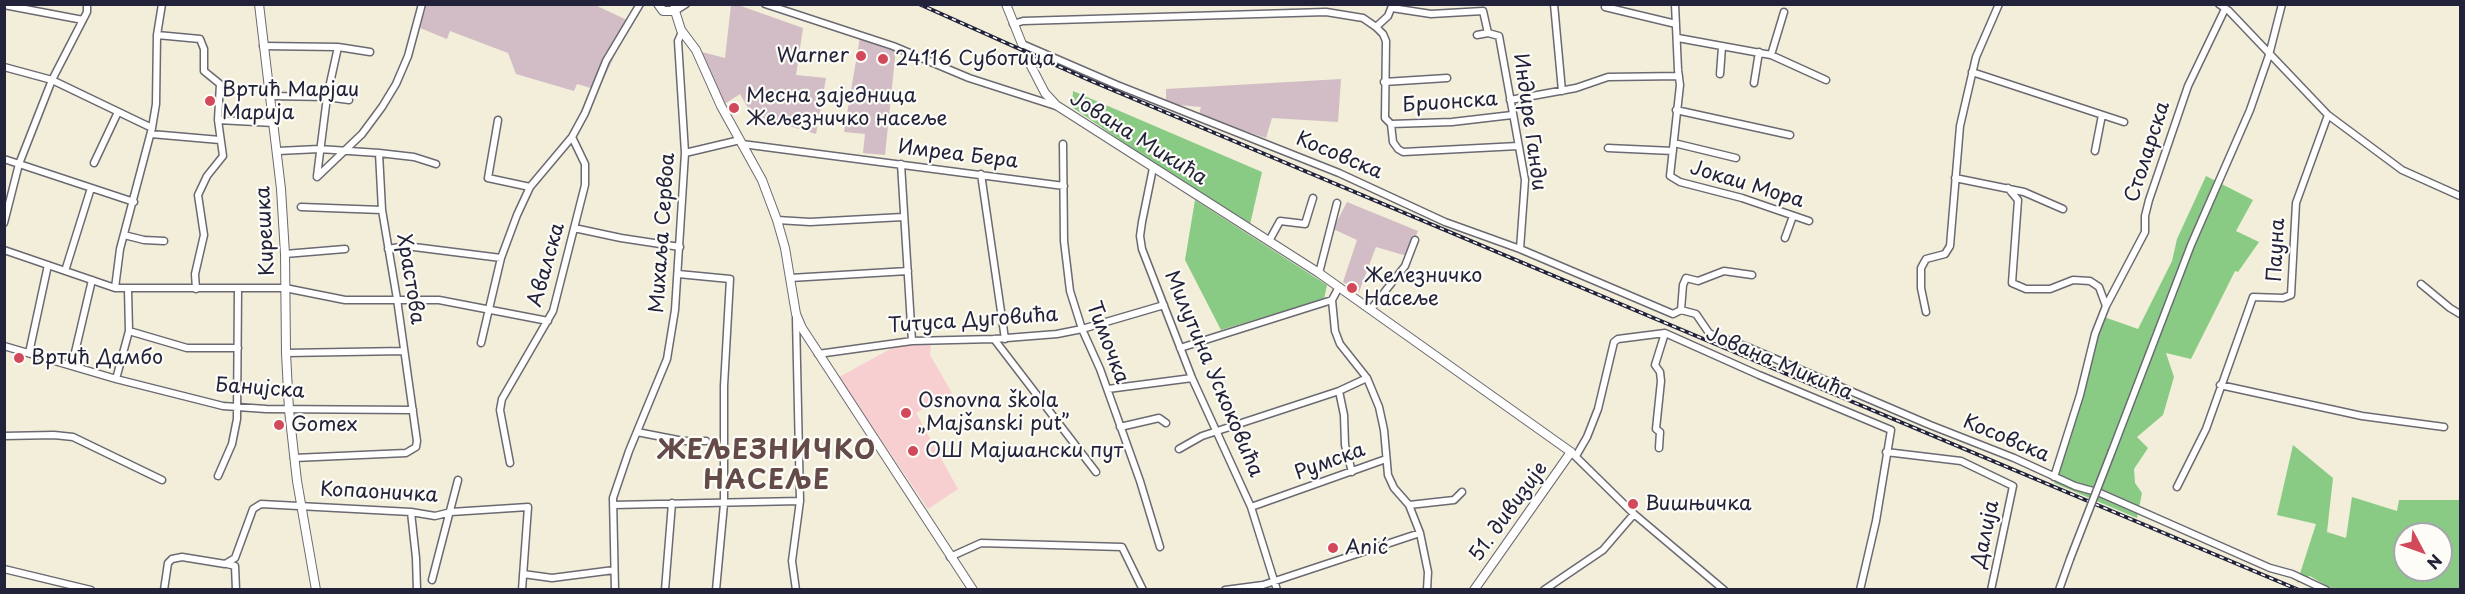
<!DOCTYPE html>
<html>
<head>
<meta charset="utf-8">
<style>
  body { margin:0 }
  #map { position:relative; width:2465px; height:594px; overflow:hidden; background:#f2eed9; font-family:"Playpen Sans",sans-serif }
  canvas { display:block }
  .frame { position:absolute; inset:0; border:6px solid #22223b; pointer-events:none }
  .north { position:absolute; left:2393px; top:522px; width:60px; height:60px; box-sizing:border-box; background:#fdfcf7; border:2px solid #a5a5ac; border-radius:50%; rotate:131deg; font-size:16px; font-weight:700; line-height:24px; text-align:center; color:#22223b }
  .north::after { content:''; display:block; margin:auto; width:21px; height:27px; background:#d1495b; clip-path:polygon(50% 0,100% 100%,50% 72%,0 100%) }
</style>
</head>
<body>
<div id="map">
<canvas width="2465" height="594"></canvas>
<div class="frame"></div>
<div class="north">N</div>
</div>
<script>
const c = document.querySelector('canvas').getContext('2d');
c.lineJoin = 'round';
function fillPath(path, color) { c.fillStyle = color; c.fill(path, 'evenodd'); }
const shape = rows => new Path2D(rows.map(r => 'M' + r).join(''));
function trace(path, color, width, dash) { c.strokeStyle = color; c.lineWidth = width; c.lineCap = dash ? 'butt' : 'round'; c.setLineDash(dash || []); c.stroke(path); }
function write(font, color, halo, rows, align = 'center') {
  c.font = font + ' "Playpen Sans",sans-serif'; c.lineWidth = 4.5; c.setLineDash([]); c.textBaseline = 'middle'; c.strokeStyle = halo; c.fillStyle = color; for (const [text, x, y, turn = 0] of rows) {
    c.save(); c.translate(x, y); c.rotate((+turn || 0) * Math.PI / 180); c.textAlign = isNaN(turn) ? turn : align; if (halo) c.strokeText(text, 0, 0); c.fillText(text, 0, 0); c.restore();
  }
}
const built = shape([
  [931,344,930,355,952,393,916,413,958,489,928,509,839,377,896,346]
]);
const industrial = shape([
  [427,4,595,5,631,22,598,90,577,84,574,91,516,74,508,53,450,31,447,39,420,28],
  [731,5,738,5,803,28,796,75,826,78,816,134,752,115,740,94,723,105,698,51,725,58],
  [860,37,896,48,885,155,863,153,865,134,844,132],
  [1341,79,1338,122,1272,118,1266,138,1199,115,1201,107,1166,104,1166,89],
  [1347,202,1418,231,1407,256,1376,247,1359,292,1343,282,1357,240,1333,229]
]);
const green = shape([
  [1073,91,1262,172,1249,229,1072,107],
  [2206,176,2253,200,2236,231,2259,242,2238,272,2235,271,2191,359,2166,353,2174,377,2163,415,2137,437,2148,448,2134,469,2135,483,2142,493,2137,518,2054,483,2071,437,2088,366,2104,317,2138,329,2172,261,2177,239],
  [1195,200,1327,285,1324,299,1221,330,1185,260],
  [2293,445,2333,478,2327,532,2346,538,2352,497,2397,511,2399,500,2460,500,2460,589,2332,589,2310,576,2297,583,2316,524,2277,515],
  [2405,534,2441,534,2441,570,2405,570]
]);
const tertiaryTunnel = shape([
  [1022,44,1029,62]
]);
const minor = shape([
  [673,4,675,11,686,4],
  [765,4,893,46,969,78,1059,107],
  [1554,4,1562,91],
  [1675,4,1678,70,1680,85,1670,176,1680,182,1742,198,1809,221],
  [2219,4,2229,11,2328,115,2402,170,2460,196],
  [4,5,83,20],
  [1605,7,1676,24],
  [1392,8,1431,14,1483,11,1488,33,1499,36,1525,180,1520,249],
  [1013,24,1023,21,1326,12,1363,18,1376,27],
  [157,35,200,39,204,49,204,71,220,84,218,120,223,156,207,176,198,195,204,235,195,274,196,289],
  [1477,35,1488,33],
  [1678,38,1771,55,1826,80],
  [1022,44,1117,85,1339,173,1445,222,1520,249,1673,314,1681,310,1683,285,1686,278,1698,281,1724,271,1752,275],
  [263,46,338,47,370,52],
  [1771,55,1784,12],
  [4,67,52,80,152,128],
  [1972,72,2124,122],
  [1720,74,1722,47],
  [1384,82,1447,78],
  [1754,83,1759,52],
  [270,96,327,97,349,100],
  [1510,100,1576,88,1608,77,1679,76],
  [1676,110,1790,135],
  [218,120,274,123],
  [498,120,488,178,530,187],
  [1391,124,1393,142,1398,149,1403,152,1518,146],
  [1391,124,1385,118,1386,41,1383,34,1376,27,1388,16,1392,6],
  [1391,124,1452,122,1512,115],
  [151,134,220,140],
  [1674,143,1736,158],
  [742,144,1064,186],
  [1063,144,1064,241,1070,291,1082,329,1100,369,1140,481,1160,547],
  [1608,148,1673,151],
  [278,151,319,149,379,153,414,157,436,164],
  [2095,151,2102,115],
  [685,153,740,140],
  [4,159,134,202],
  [94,163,118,112],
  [901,164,912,341],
  [1153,168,1142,222,1140,236,1142,249,1192,378,1251,507,1277,590],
  [981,174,1005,339],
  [317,176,327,97,338,47],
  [317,177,362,134,382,107,396,84,408,56,422,4],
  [1955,178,2024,192,2063,209],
  [2008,188,2018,200,2012,283,2026,289,2050,289,2073,280,2090,281,2099,287,2106,306],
  [301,207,382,210],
  [777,220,810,222,903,217],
  [4,223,19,164,52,80,87,12,87,4],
  [574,228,621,238,680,247],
  [124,235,144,240,164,241],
  [1785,238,1793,216],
  [1269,241,1280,221,1305,224,1313,198],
  [388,249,406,246,501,258],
  [4,250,115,288,285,288,345,300,439,300,548,321],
  [285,254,345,249],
  [65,271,91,188],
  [1319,273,1337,203],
  [678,274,730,279,724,386,724,504,716,590],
  [790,278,908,271],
  [2421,284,2450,308,2460,314],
  [1339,287,1332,300,1335,331,1340,344,1367,378,1379,407,1384,430,1388,475,1394,488,1409,505,1420,533,1428,572,1427,590],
  [115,288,120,249,152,128,156,104,157,35,162,4],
  [1371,309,1405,266,1415,240],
  [1681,310,1696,314,1709,333,1713,335,1745,346,1930,425,2014,458,2075,486,2100,493,2270,568,2292,574,2326,590],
  [1926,312,1921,288,1921,268,1926,259,1945,254,1950,246,1960,126,1976,57,1999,4],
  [129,331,187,348,238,348],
  [994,339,1096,472],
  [481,343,501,258,517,215,530,187,572,137,585,113,606,61,640,4],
  [4,346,116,379,223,406,266,409,413,410],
  [1180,348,1332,300],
  [29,353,48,265],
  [286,353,404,351],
  [818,354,912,341,994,339,1057,334,1082,329,1164,305],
  [72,365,92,280],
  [116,379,129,331,128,289],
  [2220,385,2362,416,2444,427],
  [1108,389,1192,378],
  [1339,391,1344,415,1345,445,1352,472],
  [1120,427,1159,418,1166,423],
  [637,432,683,441,706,441],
  [4,436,54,435,73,437,162,480],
  [1659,448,1660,432,1656,429,1661,381,1660,372,1655,365,1665,333],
  [1179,449,1202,436,1339,391,1367,378],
  [2112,451,2191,245,2250,110,2269,55,2282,4],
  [1886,452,1961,461,2013,486,1991,590],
  [1574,455,1634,514,1724,590],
  [1576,456,1587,437,1598,409,1614,342,1618,339,1665,333,1759,375,1891,430,1876,521,1860,590],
  [294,458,406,453,416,447,417,441,397,299,382,210,379,153],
  [510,463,500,410,502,399,553,311,585,185,585,164,572,137],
  [218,476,232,444,237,419,238,289],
  [2054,477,2080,395,2095,334,2106,306,2145,232,2145,216,2149,200,2188,86,2225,9],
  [2177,487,2206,429,2253,297,2283,298,2291,295,2296,203,2328,115],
  [613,505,800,501],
  [1409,505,1454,500,1462,492],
  [1251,507,1386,459],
  [411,512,416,558,417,590],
  [950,557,981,543,1122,547,1143,590],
  [227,564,235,566,236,590],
  [4,569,91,590],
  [523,574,552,578,614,570],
  [432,580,458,480],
  [164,590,168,563,172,559,182,557,225,564,235,558,253,509,261,504,411,512,435,516,451,512,528,507,522,590],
  [615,590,613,498,629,451,667,359,675,310,685,153,678,41,682,32],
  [665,590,672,503],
  [796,590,792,561,800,501,796,318],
  [1225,590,1263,585,1420,533],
  [1544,590,1603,550,1634,514],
  [2059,590,2070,559]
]);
const tertiary = shape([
  [259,4,281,189,285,254,286,353,289,410,297,481,316,590],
  [658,4,663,11,675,11,681,30,696,50,721,106,762,180,777,220,785,248,796,314,802,328,973,590],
  [1006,4,1022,44],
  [1029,62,1045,93,1056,105,1319,273,1571,452,1474,590]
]);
const rail = shape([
  [919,4,1089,80,2299,590]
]);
const minorBridge = shape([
  [2070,559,2112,451]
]);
const markers = [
  [861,56,6,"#d1495b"],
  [883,59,6,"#d1495b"],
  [210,101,6,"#d1495b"],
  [734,108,6,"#d1495b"],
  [1352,288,6,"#d1495b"],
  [19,358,6,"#d1495b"],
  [906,413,6,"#d1495b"],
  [279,425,6,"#d1495b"],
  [913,451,6,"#d1495b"],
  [1633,504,6,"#d1495b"],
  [1333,548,6,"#d1495b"]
];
const poiNames = [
  ["Warner",849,56,"right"],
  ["24116 Суботица",895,59],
  ["Вртић Марјаи",222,90],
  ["Марија",222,113],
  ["Месна заједница",746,96],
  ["Жељезничко насеље",746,119],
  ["Железничко",1364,276],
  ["Насеље",1364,299],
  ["Вртић Дамбо",31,358],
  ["Osnovna škola",918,401],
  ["„Majšanski put”",918,424],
  ["Gomex",291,425],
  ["ОШ Мајшански пут",925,451],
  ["Вишњичка",1645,504],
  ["Anić",1345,548]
];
const streetNames = [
  ["Брионска",1450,103,-4],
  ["Индире Ганди",1529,122,82],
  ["Јована Микића",1138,139,32],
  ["Столарска",2148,152,-72],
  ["Имреа Бера",958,155,7],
  ["Косовска",1339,156,23],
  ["Јокаи Мора",1747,185,17],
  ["Кирешка",266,231,-93],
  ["Михаља Сервоа",663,233,-86],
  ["Пауна",2277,250,-87],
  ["Авалска",547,265,-74],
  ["Храстова",410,279,81],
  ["Титуса Дуговића",973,321,-4],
  ["Тимочка",1107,343,69],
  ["Јована Микића",1779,364,23],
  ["Милутина Ускоковића",1213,374,67],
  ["Банијска",260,389,4],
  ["Косовска",2006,439,23],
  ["Румска",1330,462,-20],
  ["Копаоничка",379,493,3],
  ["51. дивизије",1509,512,-54],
  ["Далија",1986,534,-78]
];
const districtNames = [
  ["ЖЕЉЕЗНИЧКО",767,452],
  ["НАСЕЉЕ",767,482]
];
fillPath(built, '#f7cfd1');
fillPath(industrial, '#d2bdc6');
fillPath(green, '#89cb84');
trace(tertiaryTunnel, '#c8c5b9', 8, [8, 4]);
trace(minor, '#6b6972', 9);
trace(tertiary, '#6b6972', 10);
trace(minor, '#fff', 6);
trace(tertiary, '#fff', 8);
trace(rail, '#22223b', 4);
trace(rail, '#fdfcf7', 1.5, [4.5]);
trace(minorBridge, '#6b6972', 9, []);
trace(minorBridge, '#fff', 6);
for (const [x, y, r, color] of markers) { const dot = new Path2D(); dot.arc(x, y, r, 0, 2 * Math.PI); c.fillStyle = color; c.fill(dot); trace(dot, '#fdfcf7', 2); }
write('20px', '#22223b', '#fdfcf7', poiNames, 'left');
write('20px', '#22223b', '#fdfcf7', streetNames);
c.letterSpacing = '1.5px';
write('bold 26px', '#644b4a', '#fdfcf7', districtNames);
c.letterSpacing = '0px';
</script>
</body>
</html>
